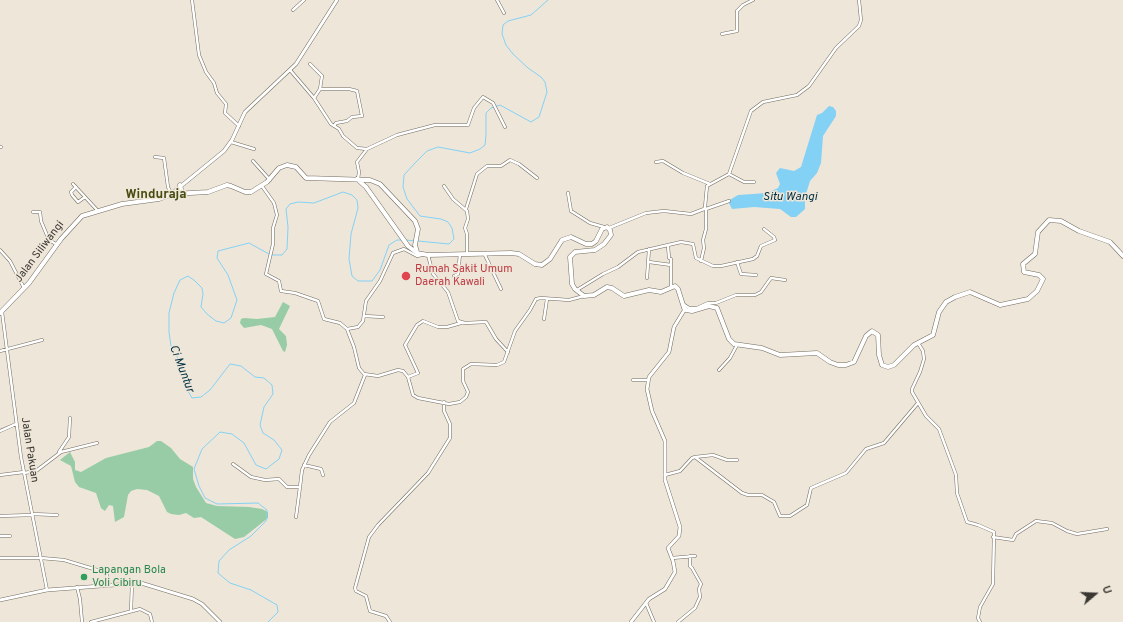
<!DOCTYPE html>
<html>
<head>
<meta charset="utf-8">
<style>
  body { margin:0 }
  #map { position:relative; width:1123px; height:622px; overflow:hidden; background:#eee6d9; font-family:Overpass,sans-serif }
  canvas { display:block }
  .north { position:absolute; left:1075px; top:574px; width:40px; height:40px; -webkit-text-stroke:3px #eee6d9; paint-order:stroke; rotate:71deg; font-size:11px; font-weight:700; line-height:16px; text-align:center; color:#3b3833 }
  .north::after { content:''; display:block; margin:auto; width:14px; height:18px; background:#3b3833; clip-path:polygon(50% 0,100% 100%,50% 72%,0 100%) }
</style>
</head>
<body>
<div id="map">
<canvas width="1123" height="622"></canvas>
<div class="north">U</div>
</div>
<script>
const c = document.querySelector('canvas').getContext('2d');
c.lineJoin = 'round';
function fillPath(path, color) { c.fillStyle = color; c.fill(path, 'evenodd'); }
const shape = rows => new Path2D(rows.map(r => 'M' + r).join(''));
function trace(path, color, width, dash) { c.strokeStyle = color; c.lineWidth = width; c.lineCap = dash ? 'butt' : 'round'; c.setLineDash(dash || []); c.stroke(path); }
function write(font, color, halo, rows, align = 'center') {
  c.font = font + ' Overpass,sans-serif'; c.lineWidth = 3; c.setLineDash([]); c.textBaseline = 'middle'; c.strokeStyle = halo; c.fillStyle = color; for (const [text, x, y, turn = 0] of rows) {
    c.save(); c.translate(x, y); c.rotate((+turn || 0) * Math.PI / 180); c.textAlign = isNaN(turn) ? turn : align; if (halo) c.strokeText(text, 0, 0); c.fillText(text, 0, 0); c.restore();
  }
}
const green = shape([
  [283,302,290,306,279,329,286,336,287,345,285,352,283,351,272,329,261,325,244,328,240,323,241,319,244,318,257,319,275,317],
  [157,441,161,441,171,448,180,459,193,467,193,479,196,487,206,503,217,506,249,507,262,509,268,512,268,518,244,537,235,539,201,517,194,518,186,513,179,515,171,514,167,512,159,496,147,490,137,489,131,491,128,495,124,517,115,522,113,506,109,505,105,511,101,508,96,493,79,487,75,482,71,466,60,460,70,452,75,462,75,470,81,472,106,458,149,447]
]);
const water = shape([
  [829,106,833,107,836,111,836,116,823,136,821,163,817,173,810,181,805,197,805,209,796,217,791,217,780,209,754,207,732,209,728,201,738,195,767,193,778,188,780,184,776,173,780,168,794,171,801,167,817,115,822,113]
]);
const stream = shape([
  [406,240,415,241],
  [418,241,449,244,454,239,452,228,448,222,441,219,420,216,407,199,403,187,404,175,416,162,427,151,438,147,470,153,480,149,485,145,486,135,486,113,491,108,500,105,531,122,539,117,547,92,545,82,541,77,528,68,513,54,506,45,502,34,503,25,508,21,531,15,548,0],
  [272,255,282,255,287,249,288,227,286,209,290,204,298,202,314,203,343,192,352,195,357,200,358,208,351,234,349,259,352,276,358,281,372,281,380,270,389,245,397,240,401,240],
  [268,622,278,612,277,605,251,590,230,583,218,573,219,561,229,550,251,536,266,521,267,510,258,503,217,504,205,498,199,486,194,469,202,449,220,432,232,434,244,443,256,465,266,469,279,459,282,450,274,440,263,433,260,425,264,407,273,394,272,385,264,378,255,377,241,366,230,364,210,390,201,397,192,398,188,391,186,376,180,362,171,346,169,332,169,313,174,293,180,280,188,276,195,281,202,288,203,294,201,307,207,314,216,321,224,323,231,318,237,300,228,275,217,258,218,251,249,243,269,254]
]);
const minor = shape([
  [192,0,199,55,206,72,214,83,217,93,226,104,225,113,239,126],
  [497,0,504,13],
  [293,10,304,0],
  [722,34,737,31,737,11,743,5,753,0],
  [310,64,322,76,320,89,314,98],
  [290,70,314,98,331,124,339,129,343,136,357,148,367,149,357,162,359,172,358,179],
  [320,89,349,89,357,91,362,116,352,117,347,121,336,123,334,126],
  [231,142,254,149],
  [0,147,1,147],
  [367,149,397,135,435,125,468,125,474,108,483,97,493,103,505,127],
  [155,157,164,158,168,187,171,193],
  [253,161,270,180],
  [656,162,663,161,683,173,710,184],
  [729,174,744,182,754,182],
  [73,184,98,211],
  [262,186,274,203,277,215,273,228,273,244,266,274,279,281,281,291,295,293,318,301,324,319,340,323,347,329,354,347,359,368,364,374,378,376,398,370,403,371,408,377,413,395,418,398,449,404,460,402,466,397,468,392,463,381,463,369,471,364,497,365,504,362,515,331,530,310,536,299,541,298,569,300,584,296],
  [444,186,453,199,467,211,468,219,465,228,467,234,467,253],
  [76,187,71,192,72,195,78,202,85,197],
  [568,193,571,211,590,223,604,227],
  [466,209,477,174,487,166,501,166,510,160,519,164,537,178],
  [706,209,729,201],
  [33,212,40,212,41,221,49,240,56,244],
  [609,228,646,213,664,211,691,214,704,209,705,207,707,186,729,174,751,111,763,102,797,95,809,86,836,48,859,26,861,20,859,0],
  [668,246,669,258,671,259,671,287],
  [0,250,10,261,24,288],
  [484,253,501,289],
  [428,255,433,274,448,292,458,321,465,323,486,322,496,339,508,352],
  [701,261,704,248,703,240,706,229,706,209],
  [649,262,671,265],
  [737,262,741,274,756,275],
  [454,276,458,274,460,254],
  [647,278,649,249],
  [577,290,603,274,618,267,638,252,681,242,693,244,696,258,713,266,721,266,753,259,757,256,761,246,775,240,774,237,764,229],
  [683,304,689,308,697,308,708,303,716,303,736,295,755,295,761,292,771,278,785,280],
  [2,312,21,457,47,590],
  [364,316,383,317],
  [544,319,547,299],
  [347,329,358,327,363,321,366,301,380,281,393,253,404,249,417,256,422,255],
  [918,343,923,351,924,359,920,372,912,389,912,392,926,416,939,429,956,475,957,493,967,522,978,525,994,532,993,584,980,607,978,618,980,622],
  [0,351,42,340],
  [719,370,730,358,737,345],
  [408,377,418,373,405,345,417,325,423,321,438,327,447,327,461,323],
  [633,380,648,380],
  [0,431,16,424],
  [59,452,69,437,70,418],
  [695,457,713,455,727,460,737,460],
  [233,464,251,477,265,480,279,479,287,487,300,487,302,470,309,455,330,422,354,403,365,375],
  [304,465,321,469,323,475],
  [24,473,36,471,61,452,97,443],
  [0,475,24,472],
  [665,475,680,471,692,458,695,457,742,493,748,495,762,495,774,502,780,516,790,516,807,505,811,488,846,473,866,449,884,443,918,403],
  [32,514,57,515],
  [0,516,32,515],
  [296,517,300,487],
  [0,536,10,536],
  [993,537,1013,540,1016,534,1036,521,1052,523,1067,531,1077,534,1107,529],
  [0,558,41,558],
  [41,558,64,560,107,573,108,585],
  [672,558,695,556],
  [77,587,80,599,82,622],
  [646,603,654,622],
  [131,611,132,583],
  [91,622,140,609,150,614,152,622],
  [390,622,386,616,370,611,366,596,356,591,355,588,369,537,378,525,428,473,450,438,450,424,444,411,444,402],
  [678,622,695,608,700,597,699,589,701,584,692,568,690,566,690,556]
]);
const major = shape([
  [170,195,224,151,232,140,245,112,296,64,337,0],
  [0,600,47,590,141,583,193,599,202,604,220,622],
  [631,622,649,599,665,589,675,572,673,561,668,548,679,536,680,527,665,480,665,441,652,411,647,389,649,377,669,352,674,327,685,309]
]);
const highway = shape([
  [357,179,366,187,408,246,417,253,428,255,511,253,519,254,535,264,542,265,550,259,562,240,571,237,586,244,592,244,596,241,602,229,607,227,610,230,611,235,604,244,595,250,575,252,570,257,572,284,575,289,584,296,594,295,607,287,612,288,624,296,649,290,661,292,675,286,678,289,684,308,686,310,692,311,709,306,717,308,729,339,734,344,762,348,780,355,817,353,830,362,838,365,846,365,854,362,866,336,872,331,878,335,879,355,882,365,888,367,894,365,914,345,933,335,939,312,946,302,955,297,970,292,1000,305,1028,299,1037,291,1043,279,1039,275,1024,272,1023,264,1035,254,1038,232,1049,220,1061,221,1079,231,1110,242,1123,256],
  [180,185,182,193],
  [0,313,29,283,61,239,82,216,122,204,159,199,173,194,208,192,227,185,231,186,245,192,251,192,267,182,279,168,287,165,296,167,306,178,370,180,380,184,415,221,418,229,415,245,417,252]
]);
const markers = [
  [406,276,5,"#e0444e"],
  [84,577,4,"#2e9e5b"]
];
const streetNames = [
  ["Jalan Siliwangi",40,252,-53],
  ["Jalan Pakuan",29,450,81]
];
const healthNames = [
  ["Rumah Sakit Umum",415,270],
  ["Daerah Kawali",415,283]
];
const leisureNames = [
  ["Lapangan Bola",92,571],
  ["Voli Cibiru",92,584]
];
const waterNames = [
  ["Situ Wangi",790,198],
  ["Ci Muntur",181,369,69]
];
const quarterNames = [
  ["Winduraja",156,195]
];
fillPath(green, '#97cca6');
fillPath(water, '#83d1f5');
trace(stream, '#83d1f5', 1);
trace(minor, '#716b5f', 3.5);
trace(major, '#716b5f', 4);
trace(highway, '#716b5f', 5);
trace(minor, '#fff', 2.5);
trace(major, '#fff', 3);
trace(highway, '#fff', 4);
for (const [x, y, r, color] of markers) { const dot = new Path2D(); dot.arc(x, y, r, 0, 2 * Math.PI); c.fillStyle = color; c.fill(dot); trace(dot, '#eee6d9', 1.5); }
write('11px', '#3b3833', '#eee6d9', streetNames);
write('11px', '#be3a42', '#eee6d9', healthNames, 'left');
write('11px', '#27864d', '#eee6d9', leisureNames, 'left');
write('italic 12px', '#003042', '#eee6d9', waterNames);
write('bold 13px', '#484c10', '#eee6d9', quarterNames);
</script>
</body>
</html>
